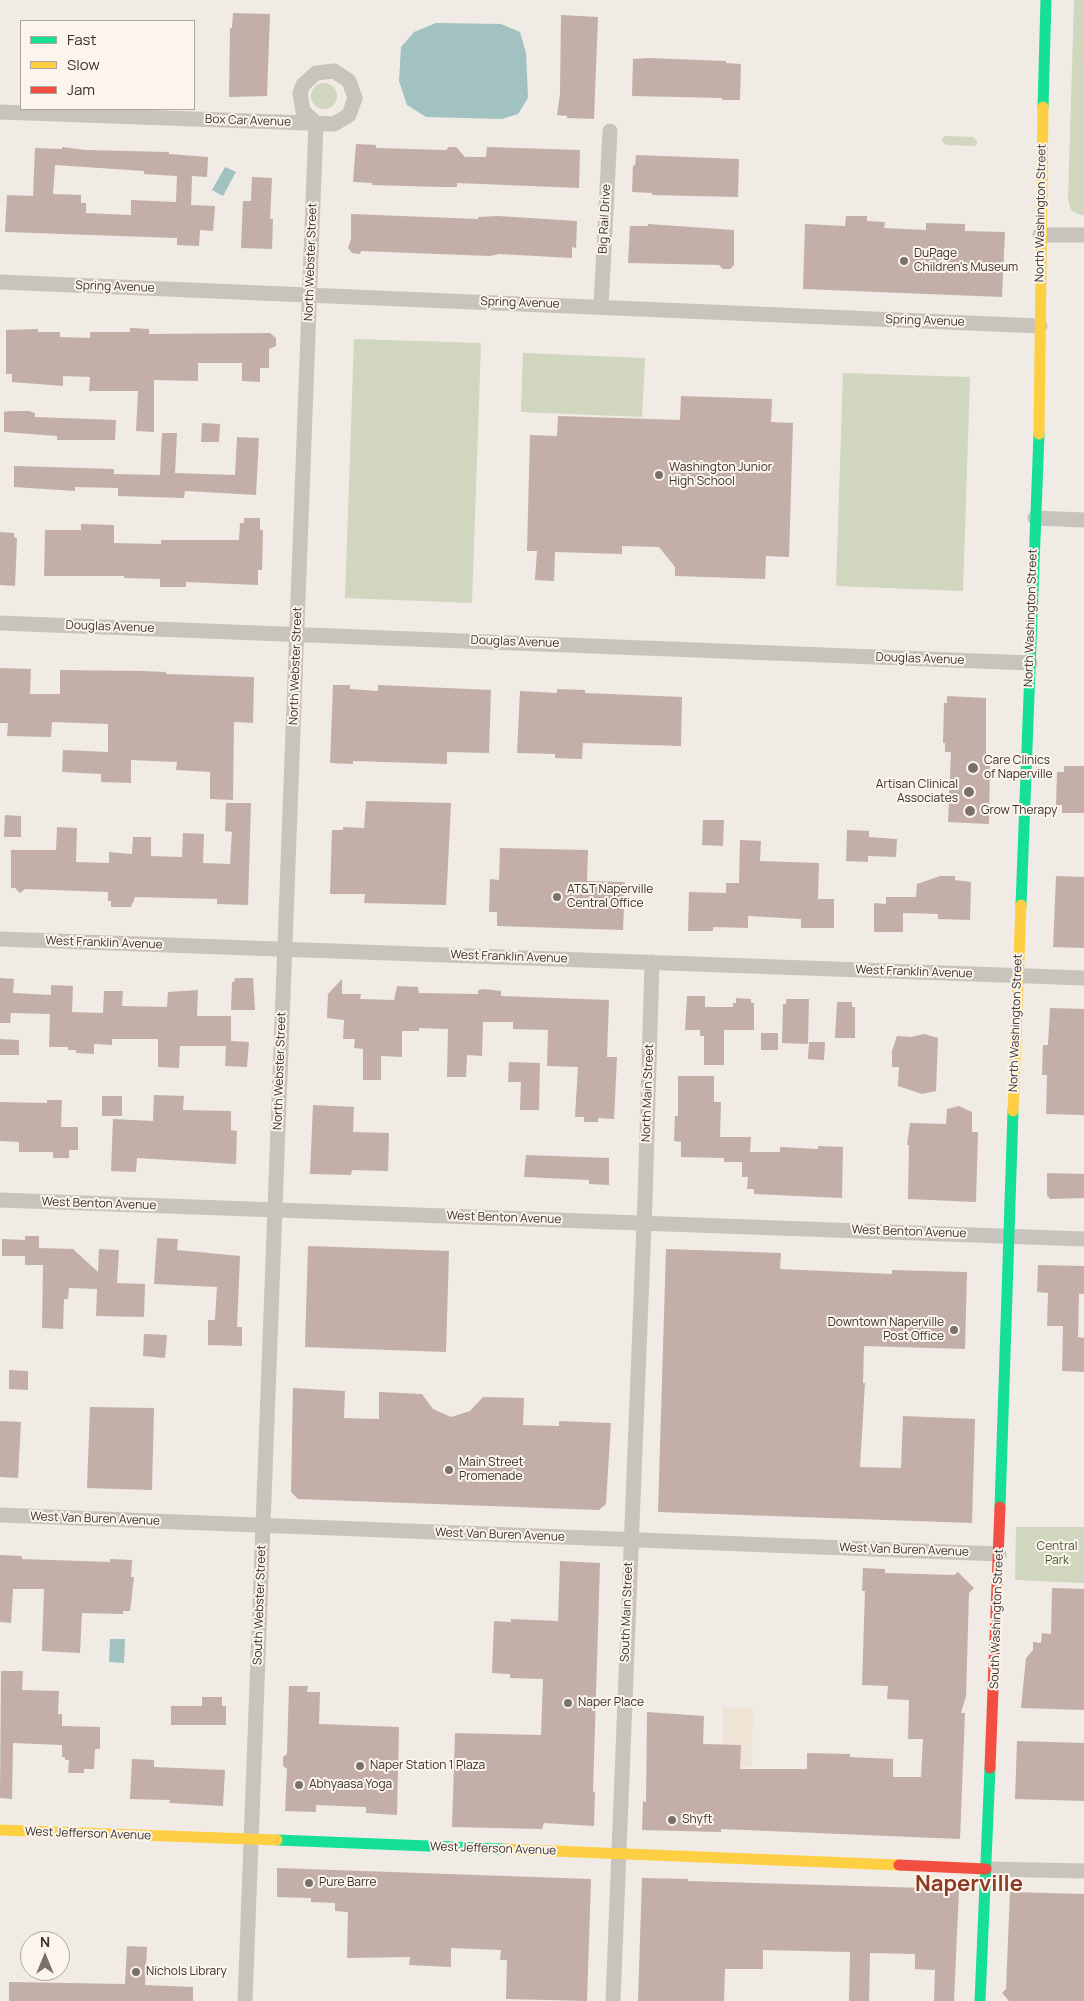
<!DOCTYPE html>
<html>
<head>
<meta charset="utf-8">
<style>
  body { margin:0 }
  #map { position:relative; width:1084px; height:2001px; overflow:hidden; background:#f0ebe5; font-family:Manrope,sans-serif }
  canvas { display:block }
  .legend { position:absolute; left:20px; top:20px; width:175px; height:90px; box-sizing:border-box; background:#fbf5ee; border:1px solid #aea6a0; margin:0; padding:6px 9px; list-style:none; font-size:15px; color:#3b302b }
  .legend li { display:flex; align-items:center; gap:10px; height:25px }
  .legend b { width:25px; border:1px solid #aea6a0 }
  .north { position:absolute; left:20px; top:1931px; width:50px; height:50px; box-sizing:border-box; background:#fbf5ee; border:1px solid #aea6a0; border-radius:50%; rotate:0deg; font-size:14px; font-weight:700; line-height:20px; text-align:center; color:#3b302b }
  .north::after { content:''; display:block; margin:auto; width:18px; height:22px; background:#7a716c; clip-path:polygon(50% 0,100% 100%,50% 72%,0 100%) }
</style>
</head>
<body>
<div id="map">
<canvas width="1084" height="2001"></canvas>
<ul class="legend">
<li><b style="height:6px;background:#16e098"></b>Fast</li>
<li><b style="height:6px;background:#ffcf43"></b>Slow</li>
<li><b style="height:6px;background:#f24e42"></b>Jam</li>
</ul>
<div class="north">N</div>
</div>
<script>
const c = document.querySelector('canvas').getContext('2d');
c.lineJoin = 'round';
function fillPath(path, color) { c.fillStyle = color; c.fill(path, 'evenodd'); }
const shape = rows => new Path2D(rows.map(r => 'M' + r).join(''));
function trace(path, color, width, dash) { c.strokeStyle = color; c.lineWidth = width; c.lineCap = dash ? 'butt' : 'round'; c.setLineDash(dash || []); c.stroke(path); }
function write(font, color, halo, rows, align = 'center') {
  c.font = font + ' Manrope,sans-serif'; c.lineWidth = 4; c.setLineDash([]); c.textBaseline = 'middle'; c.strokeStyle = halo; c.fillStyle = color; for (const [text, x, y, turn = 0] of rows) {
    c.save(); c.translate(x, y); c.rotate((+turn || 0) * Math.PI / 180); c.textAlign = isNaN(turn) ? turn : align; if (halo) c.strokeText(text, 0, 0); c.fillText(text, 0, 0); c.restore();
  }
}
const green = shape([
  [1074,0,1084,0,1084,216,1074,212,1070,208,1068,199],
  '311 96a13 13 0 1 1 26 0a13 13 0 1 1-26 0Z',
  [945,136,973,137,978,142,975,146,946,145,941,140],
  [354,339,481,343,472,603,345,598],
  [523,353,645,358,642,417,521,412],
  [843,373,970,377,963,591,836,586],
  [1016,1527,1084,1527,1084,1583,1015,1580]
]);
const plaza = shape([
  [723,1707,753,1708,752,1767,722,1766]
]);
const water = shape([
  [436,23,501,24,520,32,526,53,528,98,518,114,502,119,426,117,407,105,399,81,401,47,414,32],
  [225,167,236,172,223,196,212,190],
  [110,1639,125,1639,124,1663,109,1662]
]);
const building = shape([
  [233,13,270,14,267,96,229,97,230,28,232,28],
  [561,15,598,17,594,119,567,118,567,116,557,115,560,94],
  [648,58,726,61,726,63,741,64,740,100,722,100,722,98,632,96,633,59],
  [356,144,376,145,376,148,446,150,449,147,456,147,465,157,486,157,487,147,580,150,579,188,457,183,457,187,441,187,372,185,372,183,353,182],
  [62,147,85,150,169,152,169,154,208,157,207,177,192,176,191,205,215,206,213,231,200,230,199,246,177,245,177,238,5,232,7,195,33,196,35,148,62,149],
  [55,165,144,171,144,174,177,176,176,202,131,200,131,215,86,213,86,203,81,203,81,195,53,194],
  [636,155,739,159,738,197,652,195,652,193,632,192,633,165,635,166],
  [252,177,272,178,270,219,273,219,272,249,241,248,243,201,251,201],
  [351,214,478,219,478,217,498,216,577,221,576,248,572,247,572,258,499,254,490,256,361,251,360,254,352,253,348,248,351,239],
  [846,216,867,216,867,221,885,222,884,228,926,230,926,223,965,224,965,231,1005,232,1002,297,803,289,805,224,845,226],
  [648,224,734,230,734,265,730,269,723,269,719,265,628,263,630,226,648,226],
  [130,328,149,329,149,334,270,333,276,338,276,346,269,349,269,368,260,368,260,382,242,381,242,363,198,363,198,381,154,380,154,432,136,431,138,391,89,391,90,377,63,376,63,386,12,382,12,374,6,374,6,330,38,329,38,332,60,332,60,337,90,338,90,332,130,332],
  [681,396,772,399,771,422,793,423,789,557,766,556,765,579,675,576,675,567,659,547,622,546,622,554,555,552,554,581,535,580,537,551,527,551,530,435,557,436,558,416,680,420],
  [11,411,29,411,35,413,35,417,116,420,115,440,57,440,57,436,4,432,4,412],
  [202,423,220,424,219,442,201,442],
  [162,433,177,433,175,473,235,475,237,437,259,438,256,495,185,491,184,498,118,496,118,488,75,487,75,491,14,487,14,466,114,469,114,474,160,475],
  [244,518,260,518,260,530,263,530,262,570,258,570,258,585,186,582,186,587,160,587,160,579,124,578,124,576,44,576,45,530,81,530,81,524,114,525,114,543,161,544,161,540,239,540,240,523,244,523],
  [0,532,14,533,14,537,17,538,15,586,0,585],
  [0,668,31,669,30,694,60,694,60,670,143,671,166,672,166,674,254,677,253,723,234,722,233,800,210,799,210,772,176,770,177,762,131,760,131,783,101,782,101,774,62,772,63,750,108,752,108,724,52,722,51,737,7,736,8,723,0,723],
  [333,685,350,685,350,689,378,691,378,685,491,690,489,753,447,752,447,764,353,761,353,764,330,763],
  [557,689,585,690,585,693,682,697,681,746,583,743,582,759,555,758,555,754,517,753,520,691,557,693],
  [947,696,986,698,986,763,990,763,989,824,948,822,951,752,945,752,945,743,943,743,944,703,947,703],
  [1064,766,1084,766,1084,813,1062,813,1062,805,1056,805,1057,772,1064,772],
  [366,801,451,803,446,905,364,903,365,894,330,894,332,830,343,830,343,827,364,828],
  [226,803,251,803,248,905,217,904,217,899,135,897,131,907,111,907,111,901,108,901,108,892,25,889,20,893,15,888,11,888,11,850,56,850,57,827,77,828,76,862,109,863,109,852,132,854,133,837,151,837,151,856,182,857,183,833,204,834,203,863,230,864,232,832,225,831],
  [5,815,21,816,21,837,4,837],
  [703,820,724,820,723,846,702,845],
  [847,830,869,831,869,837,897,839,896,857,868,856,868,862,846,861],
  [740,840,761,841,760,861,819,863,818,899,834,899,834,928,801,928,801,919,748,916,748,928,713,927,713,931,688,931,689,892,726,893,726,883,739,883],
  [500,848,588,850,587,881,625,882,623,930,497,926,497,912,489,912,490,879,499,880],
  [940,876,955,876,955,880,971,882,970,920,938,919,938,914,903,913,903,932,874,932,874,903,886,904,886,897,916,897,917,884],
  [1056,876,1084,877,1084,948,1053,947],
  [0,978,14,979,13,993,51,995,51,985,73,986,72,1012,103,1013,104,991,123,991,122,1006,167,1007,168,992,198,990,197,1016,231,1016,231,1041,249,1042,247,1067,225,1066,226,1046,180,1046,179,1068,158,1067,158,1039,112,1039,112,1045,94,1044,94,1054,76,1053,76,1050,68,1050,68,1047,49,1047,50,1014,11,1013,10,1023,0,1023],
  [235,978,253,978,255,1010,231,1010,232,982,234,982],
  [342,979,342,994,361,994,360,999,394,1000,397,986,418,987,419,993,478,994,478,990,484,989,501,991,501,996,609,1000,607,1057,617,1057,614,1119,598,1118,598,1122,584,1122,584,1117,575,1117,578,1067,547,1066,548,1030,513,1029,513,1022,483,1022,482,1056,467,1055,466,1077,447,1077,448,1029,419,1028,419,1031,402,1031,402,1057,381,1056,381,1080,363,1080,363,1049,354,1048,355,1039,343,1039,344,1020,327,1018,328,994],
  [687,996,705,996,705,1007,733,1007,733,1003,736,1003,736,998,751,999,751,1003,754,1003,754,1030,724,1030,724,1065,704,1065,704,1036,700,1036,700,1030,685,1030],
  [786,999,809,999,808,1044,782,1043,783,1004,786,1004],
  [837,1002,852,1002,852,1007,855,1007,855,1038,835,1038],
  [1050,1008,1084,1009,1084,1115,1046,1114,1047,1075,1042,1075,1043,1045,1048,1045],
  [761,1033,778,1033,778,1050,761,1050],
  [924,1034,938,1038,937,1065,936,1091,922,1094,898,1086,899,1067,892,1067,892,1051,897,1036,911,1037],
  [0,1039,19,1040,19,1055,0,1055],
  [809,1042,825,1042,824,1060,808,1059],
  [509,1062,540,1063,539,1110,520,1110,521,1082,508,1082],
  [678,1076,714,1076,714,1102,721,1102,720,1137,751,1137,750,1152,780,1152,780,1147,818,1149,818,1146,843,1147,842,1198,754,1194,754,1189,747,1189,748,1177,742,1177,742,1162,724,1162,724,1158,681,1157,681,1142,674,1141,675,1116,678,1116],
  [154,1095,184,1096,183,1110,231,1111,231,1130,237,1131,236,1164,137,1158,136,1172,111,1171,113,1119,153,1121],
  [102,1096,122,1096,122,1116,102,1116],
  [47,1100,62,1100,61,1127,78,1127,78,1150,69,1150,69,1158,53,1158,53,1152,19,1152,19,1142,0,1141,0,1102,47,1103],
  [313,1105,354,1107,353,1132,389,1133,388,1171,352,1170,351,1175,310,1174],
  [959,1106,972,1112,972,1132,978,1132,976,1202,908,1199,909,1145,907,1145,910,1123,946,1124,947,1109],
  [526,1155,609,1158,609,1185,589,1184,589,1180,524,1177],
  [1047,1173,1084,1174,1084,1198,1050,1199,1047,1195],
  [25,1236,39,1236,39,1248,73,1249,98,1272,99,1249,119,1250,117,1283,145,1284,144,1317,96,1316,97,1289,69,1288,68,1299,64,1299,63,1329,42,1328,43,1265,25,1265,25,1256,2,1256,2,1239,25,1240],
  [157,1238,178,1239,177,1250,240,1256,237,1327,242,1327,242,1346,208,1345,208,1320,215,1320,217,1287,154,1284],
  [308,1246,449,1251,446,1352,305,1347],
  [666,1249,781,1253,780,1269,892,1274,892,1270,967,1272,965,1349,864,1346,863,1383,865,1383,860,1467,901,1468,903,1416,975,1419,972,1523,658,1512],
  [1038,1265,1084,1266,1084,1294,1079,1294,1078,1337,1084,1338,1084,1372,1062,1371,1063,1326,1047,1326,1048,1293,1037,1292],
  [144,1334,167,1335,165,1358,143,1356],
  [9,1370,28,1371,28,1390,9,1389],
  [293,1388,345,1391,344,1418,379,1419,379,1392,422,1394,433,1409,451,1417,470,1411,483,1397,524,1398,523,1425,559,1426,559,1421,611,1423,606,1504,599,1510,298,1499,291,1492],
  [90,1407,154,1408,152,1490,87,1488],
  [0,1421,21,1422,18,1478,0,1477],
  [0,1555,22,1556,22,1559,110,1562,110,1559,132,1560,131,1577,134,1577,130,1611,123,1611,123,1614,82,1613,80,1653,42,1651,44,1589,13,1589,11,1623,0,1622],
  [560,1561,600,1563,593,1792,595,1792,594,1826,544,1823,542,1829,452,1827,455,1733,541,1735,543,1679,510,1678,510,1674,492,1673,494,1621,511,1622,511,1619,558,1621],
  [863,1568,885,1569,885,1573,954,1575,958,1572,974,1588,969,1593,966,1696,961,1713,965,1713,960,1839,721,1829,721,1832,642,1830,643,1801,646,1802,647,1712,704,1716,703,1744,741,1745,740,1769,807,1769,807,1753,850,1754,850,1757,893,1759,893,1777,921,1777,923,1739,908,1739,909,1700,887,1699,888,1686,862,1685,865,1591,862,1591],
  [1052,1588,1084,1589,1084,1710,1021,1708,1026,1658,1033,1650,1033,1642,1041,1643,1042,1633,1051,1634],
  [1,1671,23,1671,22,1690,59,1691,58,1714,62,1714,62,1726,100,1727,100,1749,95,1749,94,1769,84,1769,84,1773,68,1773,69,1760,65,1760,65,1757,62,1757,62,1745,13,1743,12,1799,0,1798],
  [289,1686,308,1686,307,1692,320,1692,319,1724,399,1727,397,1815,366,1813,366,1807,316,1805,316,1812,285,1811,287,1769,283,1766,283,1757,287,1754],
  [202,1697,222,1697,222,1706,226,1706,226,1725,171,1725,171,1706,202,1706],
  [1017,1741,1084,1743,1084,1801,1015,1799],
  [132,1759,154,1760,154,1767,225,1770,223,1806,169,1803,170,1800,130,1799],
  [277,1868,591,1879,587,2001,506,1999,507,1960,500,1960,501,1950,451,1948,451,1967,409,1965,410,1957,347,1958,348,1912,335,1911,335,1903,311,1902,311,1898,277,1897],
  [642,1878,688,1879,688,1881,959,1889,954,2001,934,2001,935,1970,915,1969,915,1954,870,1953,869,2001,849,2001,850,1952,763,1950,763,1969,725,1969,724,2001,638,2001],
  [1010,1892,1084,1894,1084,2001,1009,2001,1002,1993,1006,1989],
  [127,1946,147,1947,145,1985,193,1987,193,2001,9,2001,9,1982,125,1984]
]);
const street = shape([
  [0,112,334,124,349,115,355,98,349,81,334,71,316,73,303,85,300,93,303,111,316,123],
  [1040,235,1084,235],
  [0,282,1040,326],
  [601,307,610,131],
  [1035,518,1084,520],
  [0,623,1030,663],
  [0,939,1084,978],
  [0,1200,1084,1239],
  [0,1515,999,1554],
  [986,1869,1084,1871],
  [245,2001,316,123],
  [613,2001,645,1200,652,962]
]);
const fast = shape([
  [1043,107,1046,0],
  [1021,905,1039,434],
  [1000,1507,1013,1111],
  [277,1840,504,1849],
  [980,2001,990,1768]
]);
const slow = shape([
  [1039,434,1043,107],
  [1013,1111,1021,905],
  [0,1830,277,1840],
  [504,1849,899,1865]
]);
const jam = shape([
  [990,1768,1000,1507],
  [899,1865,986,1869]
]);
const markers = [
  [904,261,5,"#7a716c"],
  [659,475,5,"#7a716c"],
  [973,768,6,"#7a716c"],
  [969,792,6,"#7a716c"],
  [970,811,6,"#7a716c"],
  [557,897,5,"#7a716c"],
  [954,1330,5,"#7a716c"],
  [449,1470,5,"#7a716c"],
  [568,1703,5,"#7a716c"],
  [360,1766,5,"#7a716c"],
  [299,1785,5,"#7a716c"],
  [672,1820,5,"#7a716c"],
  [309,1883,5,"#7a716c"],
  [136,1972,5,"#7a716c"]
];
const streetNames = [
  ["Box Car Avenue",248,121,2],
  ["North Washington Street",1041,213,-89],
  ["Big Rail Drive",605,219,-87],
  ["North Webster Street",311,262,-88],
  ["Spring Avenue",115,287,2],
  ["Spring Avenue",520,303,2],
  ["Spring Avenue",925,321,2],
  ["North Washington Street",1031,618,-88],
  ["Douglas Avenue",110,627,2],
  ["Douglas Avenue",515,642,2],
  ["Douglas Avenue",920,659,2],
  ["North Webster Street",296,666,-88],
  ["West Franklin Avenue",104,943,2],
  ["West Franklin Avenue",509,957,2],
  ["West Franklin Avenue",914,972,2],
  ["North Washington Street",1016,1023,-88],
  ["North Webster Street",280,1071,-88],
  ["North Main Street",648,1093,-88],
  ["West Benton Avenue",99,1204,2],
  ["West Benton Avenue",504,1218,2],
  ["West Benton Avenue",909,1232,2],
  ["West Van Buren Avenue",95,1519,2],
  ["West Van Buren Avenue",500,1535,2],
  ["West Van Buren Avenue",904,1550,2],
  ["South Webster Street",260,1605,-88],
  ["South Main Street",627,1612,-88],
  ["South Washington Street",997,1619,-88],
  ["West Jefferson Avenue",88,1834,2],
  ["West Jefferson Avenue",493,1849,2]
];
const poiNames = [
  ["DuPage",914,254],
  ["Children's Museum",914,268],
  ["Washington Junior",669,468],
  ["High School",669,482],
  ["Care Clinics",984,761],
  ["of Naperville",984,775],
  ["Artisan Clinical",958,785,"right"],
  ["Associates",958,799,"right"],
  ["Grow Therapy",981,811],
  ["AT&T Naperville",567,890],
  ["Central Office",567,904],
  ["Downtown Naperville",944,1323,"right"],
  ["Post Office",944,1337,"right"],
  ["Main Street",459,1463],
  ["Promenade",459,1477],
  ["Naper Place",578,1703],
  ["Naper Station 1 Plaza",370,1766],
  ["Abhyaasa Yoga",309,1785],
  ["Shyft",682,1820],
  ["Pure Barre",319,1883],
  ["Nichols Library",146,1972]
];
const parkNames = [
  ["Central",1057,1547],
  ["Park",1057,1561]
];
const townNames = [
  ["Naperville",969,1885]
];
fillPath(green, '#d1d6bf');
fillPath(plaza, '#eee3d5');
fillPath(water, '#a1c2c1');
fillPath(building, '#c3afa7');
trace(street, '#c9c3be', 15);
trace(fast, '#16e098', 11);
trace(slow, '#ffcf43', 11);
trace(jam, '#f24e42', 11);
for (const [x, y, r, color] of markers) { const dot = new Path2D(); dot.arc(x, y, r, 0, 2 * Math.PI); c.fillStyle = color; c.fill(dot); trace(dot, '#fbf5ee', 2); }
write('12px', '#3b302b', '#fbf5ee', streetNames);
write('12px', '#3b302b', '#fbf5ee', poiNames, 'left');
write('12px', '#4a5a2e', '#fbf5ee', parkNames);
write('bold 22px', '#8c3b22', '#fbf5ee', townNames);
</script>
</body>
</html>
